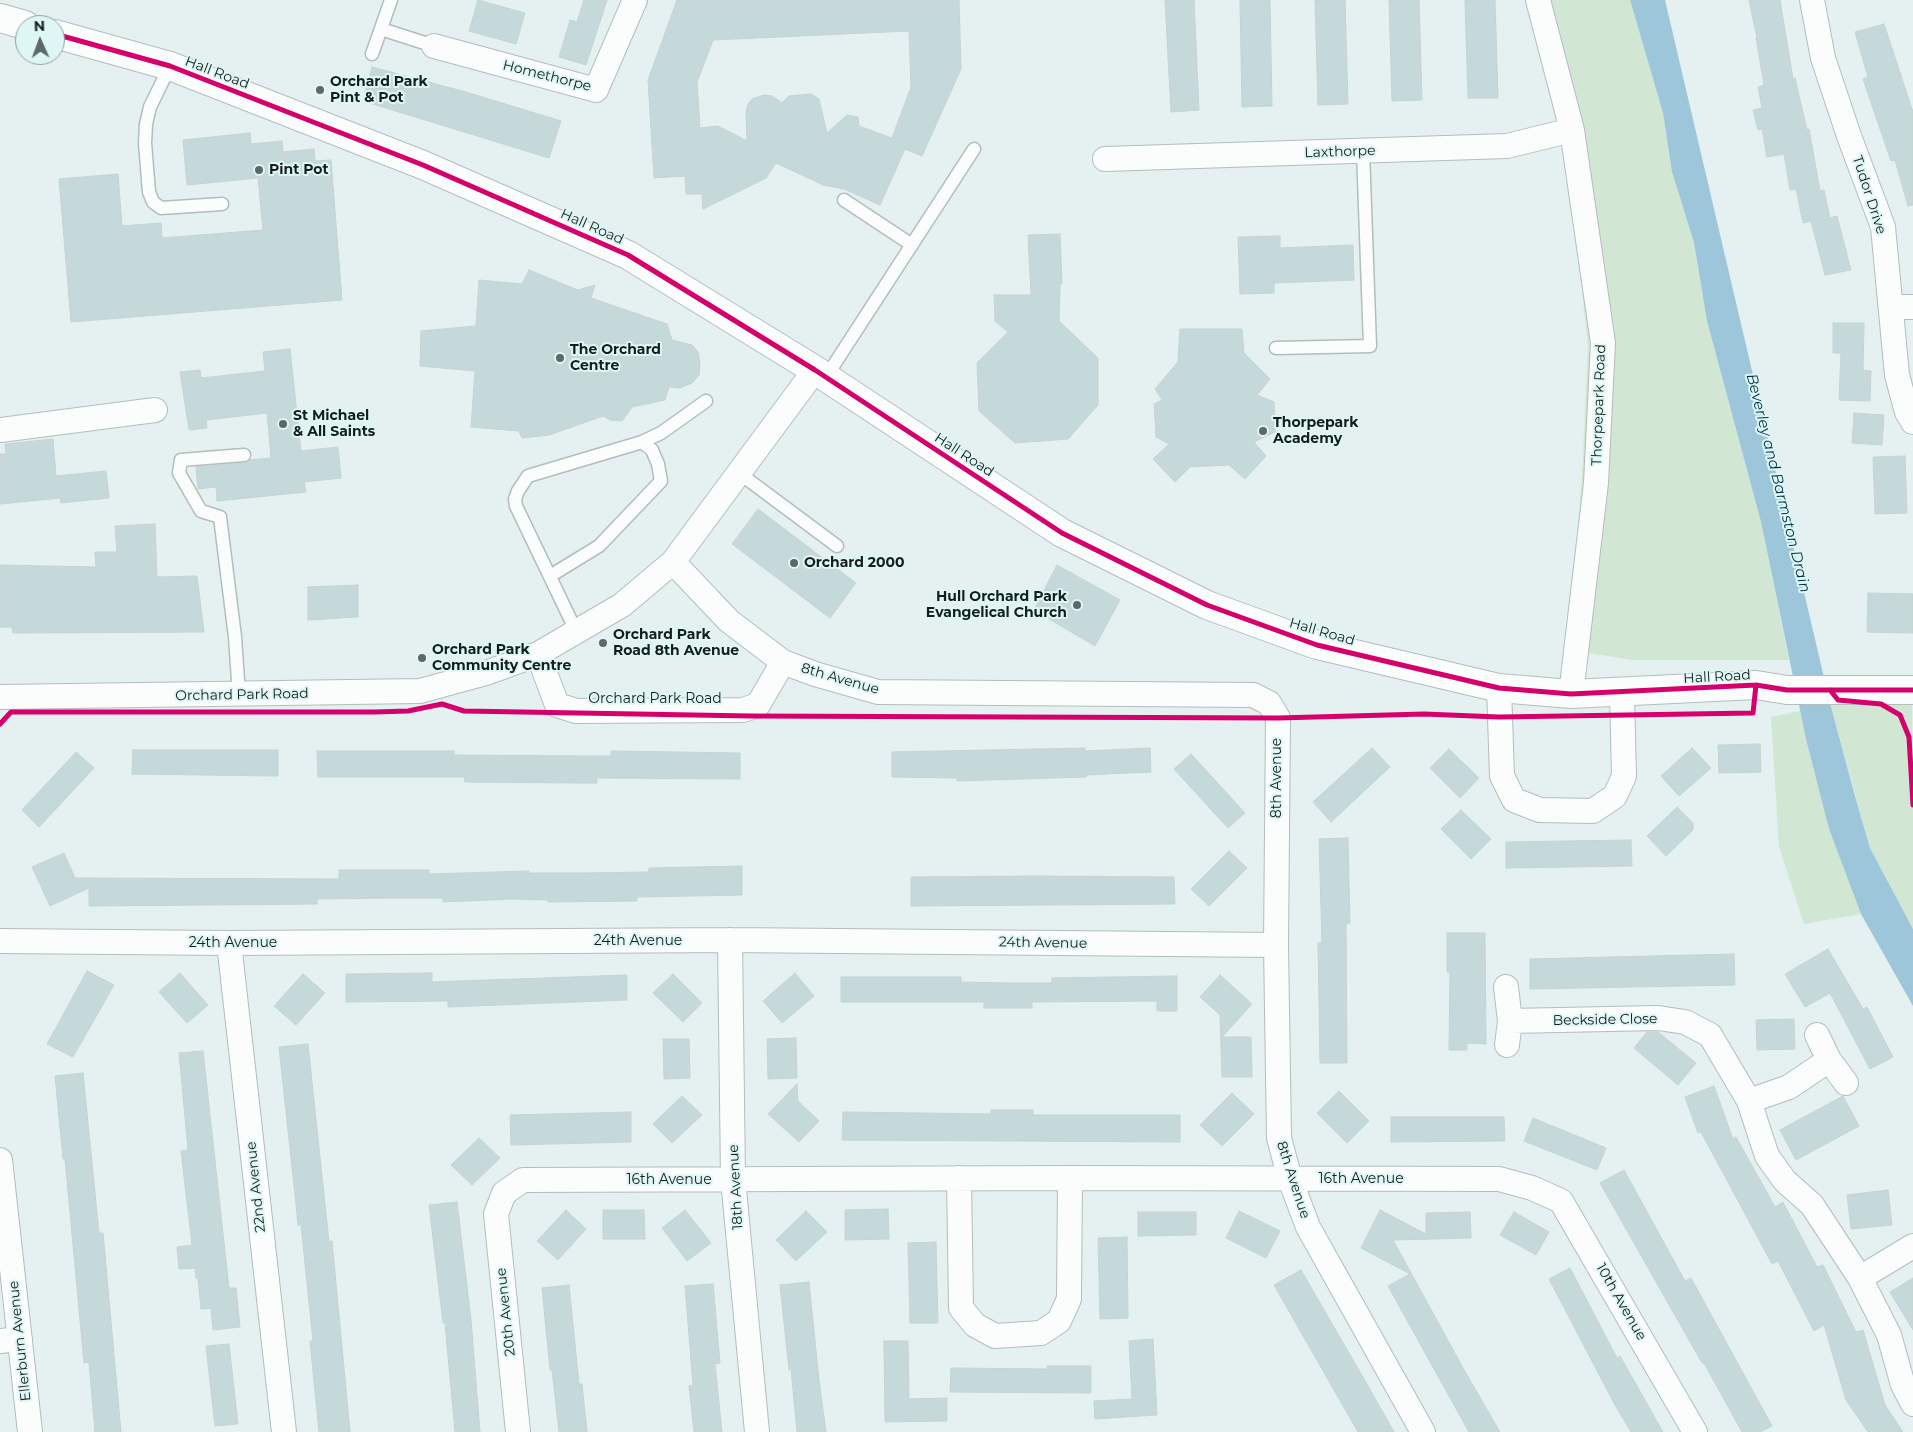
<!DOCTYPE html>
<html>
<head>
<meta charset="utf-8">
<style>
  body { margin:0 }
  #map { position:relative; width:1913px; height:1432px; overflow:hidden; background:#e4f1f0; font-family:Montserrat,sans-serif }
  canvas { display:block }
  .north { position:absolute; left:15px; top:15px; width:50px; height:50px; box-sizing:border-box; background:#def7f4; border:1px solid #8ea09e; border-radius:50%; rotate:358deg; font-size:14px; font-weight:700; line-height:20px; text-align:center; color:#151e1d }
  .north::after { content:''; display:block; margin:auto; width:18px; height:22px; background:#5d6867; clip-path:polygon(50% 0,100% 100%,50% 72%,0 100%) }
</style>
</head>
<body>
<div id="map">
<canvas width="1913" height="1432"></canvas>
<div class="north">N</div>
</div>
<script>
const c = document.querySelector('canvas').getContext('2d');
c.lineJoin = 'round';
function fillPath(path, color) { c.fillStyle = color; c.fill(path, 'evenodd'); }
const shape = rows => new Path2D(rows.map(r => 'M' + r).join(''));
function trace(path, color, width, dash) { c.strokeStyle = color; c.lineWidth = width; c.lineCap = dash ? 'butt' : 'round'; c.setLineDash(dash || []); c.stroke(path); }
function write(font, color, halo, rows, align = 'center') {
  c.font = font + ' Montserrat,sans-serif'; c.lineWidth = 4; c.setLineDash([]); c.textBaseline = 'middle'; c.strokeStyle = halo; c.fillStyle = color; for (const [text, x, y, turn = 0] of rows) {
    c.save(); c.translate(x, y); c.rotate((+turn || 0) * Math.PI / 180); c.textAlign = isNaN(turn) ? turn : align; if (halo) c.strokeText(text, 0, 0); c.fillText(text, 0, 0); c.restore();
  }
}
const green = shape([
  [1533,0,1630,0,1663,113,1672,172,1694,244,1707,321,1761,522,1789,660,1633,660,1568,650,1582,475,1588,346,1568,163],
  [1912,701,1913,818,1913,929,1870,848,1830,703],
  [1800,711,1829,829,1861,914,1804,924,1779,847,1771,717]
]);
const water = shape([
  [1630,0,1665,0,1830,703,1855,796,1870,848,1913,929,1913,1006,1861,914,1829,829,1806,739,1761,522,1707,321,1694,243,1672,172,1663,113]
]);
const building = shape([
  [478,0,525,13,516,44,469,31,478,0],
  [584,0,607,0,586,65,559,57,570,20,577,22,584,0],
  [677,0,959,0,961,69,922,156,905,149,880,205,844,189,823,185,776,163,766,178,703,209,702,194,686,194,685,176,654,178,648,80,677,0],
  [909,31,911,87,892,138,859,126,858,117,847,115,827,133,819,99,811,94,789,96,782,103,772,96,764,95,752,99,748,104,746,112,747,141,718,126,700,128,697,82,713,40,909,31],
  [1165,0,1194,0,1199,110,1171,112,1165,0],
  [1240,0,1270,0,1272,106,1242,107,1240,0],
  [1315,0,1345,0,1348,104,1318,105,1315,0],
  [1389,0,1419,0,1422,100,1392,101,1389,0],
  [1465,0,1495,0,1498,98,1468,98,1465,0],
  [1749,0,1780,0,1793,79,1795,78,1807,130,1809,129,1820,191,1824,190,1830,218,1837,216,1851,270,1825,275,1811,221,1803,223,1796,189,1790,190,1784,154,1767,157,1762,129,1758,130,1753,110,1762,108,1758,87,1764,85,1756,38,1757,38,1749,0],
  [1884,24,1913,112,1913,205,1908,206,1895,160,1891,161,1863,79,1868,77,1855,32,1884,24],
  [372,67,466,92,561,121,549,158,363,101,372,67],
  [250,133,251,144,282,141,283,152,314,149,315,161,331,160,342,300,71,322,59,179,118,174,122,226,161,223,162,238,263,230,258,178,187,185,183,140,250,133],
  [1060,234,1062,284,1060,284,1059,321,1098,358,1098,405,1068,439,1015,443,979,411,977,363,1008,332,995,321,994,295,1031,295,1028,235,1060,234],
  [1280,236,1280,248,1353,245,1354,280,1274,283,1274,293,1240,294,1238,237,1280,236],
  [529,270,578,290,595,285,591,298,667,324,672,340,692,345,698,352,700,363,699,375,692,383,680,388,669,387,665,400,632,407,622,421,610,420,603,416,549,435,522,438,519,431,471,427,475,371,420,366,421,331,476,326,479,280,522,284,529,270],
  [1833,323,1864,323,1863,370,1871,371,1870,401,1839,400,1841,353,1833,353,1833,323],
  [1180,329,1242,329,1244,353,1270,379,1257,395,1274,402,1275,432,1254,442,1266,456,1245,479,1229,465,1190,467,1175,482,1153,459,1169,444,1156,437,1154,404,1162,400,1155,389,1178,362,1180,329],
  [290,349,301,451,338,447,341,478,304,482,306,492,217,501,216,487,198,489,196,467,245,463,250,460,271,458,267,413,206,420,207,428,189,430,180,372,200,370,201,378,265,371,263,352,290,349],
  [1854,413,1884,415,1882,445,1852,443,1854,413],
  [53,439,56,476,106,471,109,498,61,503,60,498,0,504,0,454,6,454,5,444,53,439],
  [1905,456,1907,513,1875,514,1873,457,1905,456],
  [758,509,856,583,830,618,732,544,758,509],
  [155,524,157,577,197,576,204,632,13,633,12,627,0,627,0,565,96,567,95,552,117,552,115,526,155,524],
  [1057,565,1120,600,1095,646,1034,610,1057,565],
  [358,585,358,617,308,620,308,587,358,585],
  [1868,593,1913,594,1913,633,1867,632,1868,593],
  [1760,744,1761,772,1719,773,1718,745,1760,744],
  [1085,748,1085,751,1150,748,1151,772,1086,775,1086,777,957,781,957,778,892,777,892,752,1085,748],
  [1372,748,1390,767,1331,822,1313,802,1372,748],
  [1692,748,1711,768,1679,796,1661,776,1692,748],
  [1449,749,1479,778,1460,798,1430,768,1449,749],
  [133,750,278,750,278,776,132,774,133,750],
  [317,751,454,751,454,755,579,756,611,756,611,751,740,753,740,779,597,778,597,783,579,783,465,782,464,777,318,777,317,751],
  [76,752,94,768,39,827,22,810,76,752],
  [1191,754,1245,813,1228,828,1174,769,1191,754],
  [1677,807,1693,823,1693,830,1666,856,1647,836,1677,807],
  [1461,810,1491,839,1471,859,1441,829,1461,810],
  [1348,838,1350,923,1346,924,1347,1063,1320,1063,1318,943,1322,943,1319,839,1348,838],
  [1631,840,1632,866,1506,868,1506,842,1631,840],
  [1229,851,1247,868,1209,906,1191,889,1229,851],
  [64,853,75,878,339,879,339,870,429,870,429,874,529,871,529,873,585,873,649,872,649,868,742,866,742,895,637,897,637,901,548,902,548,900,511,899,443,902,443,898,392,898,317,899,317,904,89,906,89,888,50,906,32,867,64,853],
  [1034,876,1174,877,1175,904,911,906,911,877,1034,876],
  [1447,933,1485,933,1486,1044,1467,1043,1467,1050,1449,1050,1450,972,1447,972,1447,933],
  [1828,949,1863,1009,1867,1007,1893,1057,1870,1069,1830,993,1805,1007,1785,974,1828,949],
  [1734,954,1735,985,1530,989,1530,959,1734,954],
  [87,971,114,985,73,1057,47,1044,87,971],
  [180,973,208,1005,187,1023,159,992,180,973],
  [432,973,432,982,627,975,627,1000,448,1007,448,1001,346,1002,346,974,432,973],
  [795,973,814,996,782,1023,763,1001,795,973],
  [303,974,325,993,296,1025,274,1006,303,974],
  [673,974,702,1003,683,1022,653,993,673,974],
  [1220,975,1252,1004,1222,1037,1251,1037,1252,1077,1222,1077,1220,1015,1200,997,1220,975],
  [1177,976,1177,1011,1157,1011,1157,1001,1032,1002,1032,1008,984,1008,984,1002,841,1002,841,977,961,977,961,982,1008,983,1052,983,1052,978,1177,976],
  [1794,1019,1795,1049,1757,1050,1756,1020,1794,1019],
  [1647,1032,1658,1032,1696,1063,1678,1085,1634,1048,1647,1032],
  [796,1038,797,1078,768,1079,767,1039,796,1038],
  [663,1039,689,1039,690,1078,664,1079,663,1039],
  [308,1044,329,1242,332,1241,350,1432,319,1432,310,1341,313,1341,301,1225,298,1225,296,1204,279,1047,308,1044],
  [203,1051,229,1288,236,1288,240,1327,213,1330,211,1308,201,1309,198,1278,196,1278,195,1268,179,1269,177,1247,192,1245,181,1151,188,1150,179,1053,203,1051],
  [83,1073,99,1233,103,1233,121,1432,95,1432,89,1362,84,1363,65,1159,63,1159,55,1076,83,1073],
  [797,1084,798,1101,819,1121,799,1142,768,1114,797,1084],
  [1714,1086,1733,1139,1736,1137,1775,1207,1783,1202,1817,1267,1823,1265,1856,1332,1863,1330,1885,1405,1903,1432,1868,1432,1846,1400,1824,1325,1814,1331,1778,1261,1772,1264,1701,1132,1698,1133,1685,1097,1714,1086],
  [1339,1091,1369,1121,1347,1143,1317,1113,1339,1091],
  [1232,1093,1254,1114,1222,1146,1200,1125,1232,1093],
  [682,1096,702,1115,672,1143,653,1124,682,1096],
  [1843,1096,1859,1126,1796,1160,1780,1130,1843,1096],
  [991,1110,1033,1110,1033,1115,1180,1115,1180,1142,842,1140,843,1112,991,1114,991,1110],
  [631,1112,631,1142,511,1145,510,1115,631,1112],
  [1391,1117,1504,1117,1505,1141,1391,1142,1391,1117],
  [1533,1118,1606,1148,1597,1170,1524,1141,1533,1118],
  [479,1138,500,1158,472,1185,451,1165,479,1138],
  [1624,1170,1685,1281,1691,1278,1772,1426,1760,1432,1742,1432,1704,1363,1702,1363,1600,1183,1624,1170],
  [1888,1190,1892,1225,1851,1229,1847,1195,1888,1190],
  [457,1202,471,1320,480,1432,455,1432,445,1323,443,1323,429,1205,457,1202],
  [888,1209,889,1239,845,1240,845,1210,888,1209],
  [566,1210,586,1229,558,1260,537,1241,566,1210],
  [603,1210,644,1210,645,1239,603,1239,603,1210],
  [685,1210,711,1243,687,1261,662,1228,685,1210],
  [1380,1210,1426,1234,1426,1213,1470,1212,1471,1238,1393,1240,1463,1368,1500,1432,1469,1432,1388,1286,1410,1274,1361,1248,1380,1210],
  [806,1211,827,1232,796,1261,776,1240,806,1211],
  [1239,1211,1280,1231,1266,1258,1226,1238,1239,1211],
  [1138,1212,1196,1212,1196,1235,1138,1236,1138,1212],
  [1514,1212,1549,1232,1536,1255,1500,1235,1514,1212],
  [1127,1237,1128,1318,1100,1319,1098,1238,1127,1237],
  [936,1242,938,1323,910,1323,908,1243,936,1242],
  [1570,1268,1617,1358,1620,1356,1663,1432,1631,1432,1615,1405,1549,1279,1570,1268],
  [1301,1270,1364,1379,1394,1432,1358,1432,1274,1285,1301,1270],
  [1913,1278,1913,1330,1890,1292,1913,1278],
  [809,1282,819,1380,826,1432,797,1432,791,1369,789,1370,780,1285,809,1282],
  [713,1284,720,1363,715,1364,722,1432,694,1432,689,1386,693,1385,685,1286,713,1284],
  [569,1285,579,1384,582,1384,587,1432,559,1432,552,1370,550,1370,542,1288,569,1285],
  [1153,1339,1157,1415,1095,1419,1094,1401,1132,1399,1129,1341,1153,1339],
  [884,1341,908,1341,909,1399,947,1398,947,1421,885,1422,884,1341],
  [229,1344,238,1424,215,1426,206,1346,229,1344],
  [1047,1366,1091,1366,1091,1393,950,1392,951,1368,1048,1369,1047,1366]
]);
const lane = shape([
  [381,29,434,46],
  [372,54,391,0],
  [170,66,150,107,146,124,145,143,149,192,153,202,161,208,222,204],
  [844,200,912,245],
  [1276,348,1370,346,1363,151],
  [826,377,974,149],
  [739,473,837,546],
  [550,576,599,546,661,481,658,464,652,450,642,442],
  [576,631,516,506,515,499,518,491,528,476,642,442,661,433,706,401],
  [239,695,235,637,220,517,201,511,179,473,181,460,244,455]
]);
const street = shape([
  [1538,0,1572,130,1603,343,1596,483,1571,694],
  [1812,0,1823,58,1849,136,1883,227,1897,375,1907,412,1913,422],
  [434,46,596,90,635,0],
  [1105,159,1507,146,1572,130],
  [1891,307,1913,307],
  [0,430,155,410],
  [673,562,729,621,783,662,815,674,878,692,1253,695,1269,703,1278,718,1276,945,1279,1138,1290,1179,1308,1227,1423,1432],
  [538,654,557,705,576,711,743,710,758,705,783,662],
  [1499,688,1502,776,1514,800,1540,810,1593,811,1615,796,1624,776,1622,693],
  [0,697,420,691,486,673,538,654,622,605,673,562,815,370],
  [730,940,733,1179,757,1432],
  [0,941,229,943,730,940,1276,945],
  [229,943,284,1432],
  [1506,987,1510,1021,1507,1045],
  [1510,1021,1658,1018,1685,1022,1710,1035,1749,1101,1767,1156,1785,1181,1812,1205,1860,1278,1889,1335,1903,1385,1913,1404],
  [1817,1035,1829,1060,1846,1083],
  [1749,1101,1789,1087,1829,1060],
  [0,1160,30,1432],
  [959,1178,961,1308,975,1325,995,1336,1041,1333,1059,1321,1069,1299,1070,1178],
  [1860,1278,1913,1246],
  [0,1341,20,1339],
  [518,1432,496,1214,504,1193,523,1180,1070,1178,1499,1179,1532,1188,1561,1201,1695,1432]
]);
const secondary = shape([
  [0,18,25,25],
  [55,34,170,66,423,165,628,255,815,370,1062,533,1207,605,1317,645,1499,688,1571,694,1756,685,1787,690,1913,690]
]);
const cycleway = shape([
  [55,34,170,66,423,165,628,255,815,370,1062,533,1207,605,1317,645,1499,688,1571,694,1756,685,1787,690,1913,690],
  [1830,690,1838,700,1881,704,1900,715,1909,737,1913,805],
  [0,724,11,712,375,712,408,711,442,704,464,711,751,716,1278,718,1424,714,1499,717,1753,713,1756,685]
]);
const markers = [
  [320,90,5,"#5d6867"],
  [259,170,5,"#5d6867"],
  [560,358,5,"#5d6867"],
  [283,424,5,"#5d6867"],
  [1263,431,5,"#5d6867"],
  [794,563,5,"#5d6867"],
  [1077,605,5,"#5d6867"],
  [603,643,5,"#5d6867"],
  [422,658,5,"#5d6867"]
];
const streetNames = [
  ["Hall Road",217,73,21],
  ["Homethorpe",547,76,14],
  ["Laxthorpe",1340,152,-2],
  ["Tudor Drive",1869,195,72],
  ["Hall Road",592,227,24],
  ["Thorpepark Road",1599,405,-88],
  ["Hall Road",964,455,33],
  ["Hall Road",1322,632,16],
  ["Hall Road",1717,677,-3],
  ["8th Avenue",840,679,16],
  ["Orchard Park Road",242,695,-1],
  ["Orchard Park Road",655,699],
  ["8th Avenue",1277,778,-90],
  ["24th Avenue",638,941],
  ["24th Avenue",233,943],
  ["24th Avenue",1043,943,1],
  ["Beckside Close",1605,1020,-1],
  ["16th Avenue",1361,1179],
  ["16th Avenue",669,1180],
  ["8th Avenue",1293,1180,72],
  ["22nd Avenue",256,1187,-96],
  ["18th Avenue",736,1187,-93],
  ["10th Avenue",1621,1302,60],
  ["20th Avenue",506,1312,-96],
  ["Ellerburn Avenue",20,1341,-96]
];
const poiNames = [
  ["Orchard Park",330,82],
  ["Pint & Pot",330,98],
  ["Pint Pot",269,170],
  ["The Orchard",570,350],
  ["Centre",570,366],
  ["St Michael",293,416],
  ["& All Saints",293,432],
  ["Thorpepark",1273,423],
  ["Academy",1273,439],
  ["Orchard 2000",804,563],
  ["Hull Orchard Park",1067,597,"right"],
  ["Evangelical Church",1067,613,"right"],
  ["Orchard Park",613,635],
  ["Road 8th Avenue",613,651],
  ["Orchard Park",432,650],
  ["Community Centre",432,666]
];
const waterNames = [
  ["Beverley and Barmston Drain",1778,483,76]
];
fillPath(green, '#d2e7d3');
fillPath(water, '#9dc6db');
fillPath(building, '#c6d9da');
trace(building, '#c7d2d2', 1);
trace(lane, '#b3bdbc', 15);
trace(street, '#b3bdbc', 26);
trace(secondary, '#b3bdbc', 30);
trace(lane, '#fbfdfd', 12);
trace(street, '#fbfdfd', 24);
trace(secondary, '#fbfdfd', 28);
trace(cycleway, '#d6006c', 5);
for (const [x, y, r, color] of markers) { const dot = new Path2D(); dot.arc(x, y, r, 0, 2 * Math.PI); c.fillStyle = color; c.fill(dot); trace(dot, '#def7f4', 2); }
write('14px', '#151e1d', '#def7f4', streetNames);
write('bold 14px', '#151e1d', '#def7f4', poiNames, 'left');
write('italic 15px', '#002f44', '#def7f4', waterNames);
</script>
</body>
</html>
